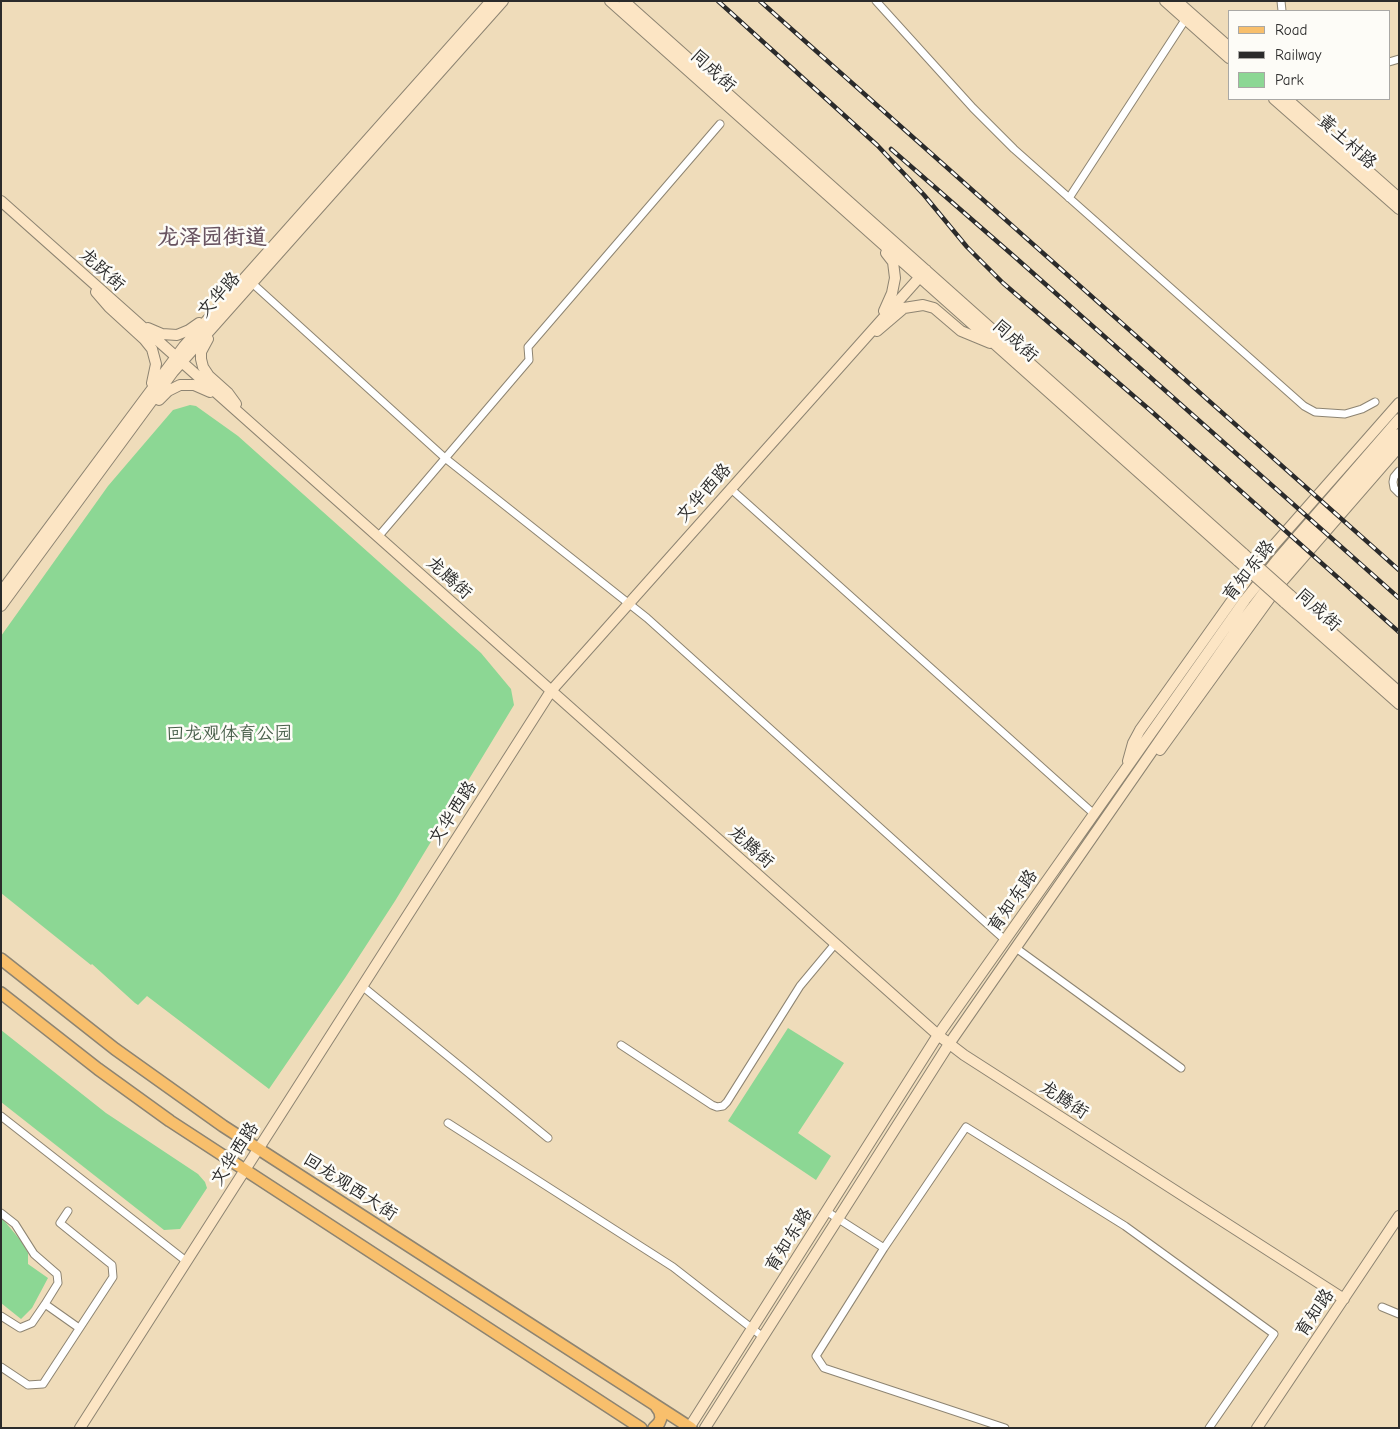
<!DOCTYPE html>
<html>
<head>
<meta charset="utf-8">
<style>
  body { margin:0 }
  #map { position:relative; width:1400px; height:1429px; overflow:hidden; background:#efdcba; font-family:"Comic Neue",sans-serif }
  canvas { display:block }
  .frame { position:absolute; inset:0; border:2px solid #2b2b2b; pointer-events:none }
  .legend { position:absolute; left:1228px; top:10px; width:162px; height:90px; box-sizing:border-box; background:#fdfcf7; border:1px solid #a9a8a5; margin:0; padding:6px 9px; list-style:none; font-size:15px; color:#2b2b2b }
  .legend li { display:flex; align-items:center; gap:10px; height:25px }
  .legend b { width:25px; border:1px solid #a9a8a5 }
</style>
</head>
<body>
<div id="map">
<canvas width="1400" height="1429"></canvas>
<div class="frame"></div>
<ul class="legend">
<li><b style="height:6px;background:#f8bf6c"></b>Road</li>
<li><b style="height:6px;background:#2b2b2b"></b>Railway</li>
<li><b style="height:14px;background:#8cd794"></b>Park</li>
</ul>
</div>
<script>
const c = document.querySelector('canvas').getContext('2d');
c.lineJoin = 'round';
function fillPath(path, color) { c.fillStyle = color; c.fill(path, 'evenodd'); }
const shape = rows => new Path2D(rows.map(r => 'M' + r).join(''));
function trace(path, color, width, dash) { c.strokeStyle = color; c.lineWidth = width; c.lineCap = dash ? 'butt' : 'round'; c.setLineDash(dash || []); c.stroke(path); }
function write(font, color, halo, rows, align = 'center') {
  c.font = font + ' "Comic Neue","LXGW WenKai TC",sans-serif'; c.lineWidth = 5; c.setLineDash([]); c.textBaseline = 'middle'; c.strokeStyle = halo; c.fillStyle = color; for (const [text, x, y, turn = 0] of rows) {
    c.save(); c.translate(x, y); c.rotate((+turn || 0) * Math.PI / 180); c.textAlign = isNaN(turn) ? turn : align; if (halo) c.strokeText(text, 0, 0); c.fillText(text, 0, 0); c.restore();
  }
}
const green = shape([
  [190,405,196,406,238,436,481,653,511,689,514,705,395,901,345,978,269,1089,147,996,138,1005,135,1003,92,964,91,965,1,893,1,636,108,486,173,410],
  [788,1028,844,1063,798,1133,831,1156,816,1180,728,1121],
  [1,1030,106,1113,198,1174,205,1182,207,1188,180,1229,164,1230,1,1102],
  [1,1217,22,1242,28,1253,28,1264,48,1278,32,1308,21,1319,1,1303]
]);
const street = shape([
  [876,1,973,108,1014,149,1304,406,1315,412,1345,414,1362,409,1375,402],
  [1281,1,1282,11],
  [1389,62,1399,59],
  [1069,198,1187,17],
  [252,283,445,458,647,618,1005,940],
  [1399,471,1394,477,1393,482,1394,488,1399,493],
  [731,489,1094,814],
  [378,537,529,360,528,347,720,124],
  [1016,948,1181,1068],
  [362,986,548,1138],
  [621,1045,712,1105,717,1107,723,1106,727,1102,800,986,835,944],
  [1,1116,186,1261],
  [448,1123,673,1267,763,1337],
  [826,1211,884,1248,966,1127,1125,1226,1274,1334,1209,1428],
  [1,1213,15,1224,34,1254,57,1274,58,1283,45,1304],
  [884,1248,816,1356,824,1368,1005,1428],
  [1382,1307,1399,1314],
  [1,1316,20,1328,32,1323,45,1304,79,1328],
  [1,1367,28,1385,43,1384,113,1277,112,1265,60,1223,68,1211]
]);
const secondary = shape([
  [610,1,1238,561],
  [624,1,1244,554],
  [1165,1,1229,58],
  [1177,1,1229,47],
  [1274,99,1399,209],
  [1287,99,1399,198],
  [1,201,938,1035,964,1055,1344,1299],
  [96,292,109,307,144,339,152,349,156,364,152,383],
  [884,311,892,293,895,278,893,262,886,253],
  [148,328,162,334,177,335,189,330,199,323],
  [877,331,904,308,923,305,934,308,961,331,990,343],
  [208,339,201,352,201,359,203,367,209,376,228,393,236,404],
  [159,400,168,391,180,385,194,385,210,392],
  [1,592,184,346,491,1],
  [1290,595,1399,692],
  [1284,602,1399,704],
  [1,606,173,372,503,1],
  [1160,750,1280,584,1399,447],
  [1128,761,1133,743,1140,730,1248,578,1267,553,1399,403],
  [80,1428,551,691,926,270],
  [689,1428,938,1035,1245,600,1276,561,1399,419],
  [705,1428,949,1044,1243,620,1283,567,1399,434],
  [1257,1428,1399,1216]
]);
const primary = shape([
  [1,959,115,1049,223,1126,691,1428],
  [1,993,98,1069,170,1121,641,1428],
  [654,1428,659,1423,661,1418,660,1412,656,1406]
]);
const rail = shape([
  [718,1,877,145,924,195,967,247,1003,283,1151,411,1399,632],
  [760,1,1399,570],
  [891,149,1016,258,1399,598]
]);
const secondaryBridge = shape([
  [1244,554,1290,595],
  [1238,561,1284,602]
]);
const streetNames = [
  ["同成街",713,71,42],
  ["黄土村路",1347,142,42],
  ["龙跃街",102,270,42],
  ["文华路",219,295,-48],
  ["同成街",1015,341,42],
  ["文华西路",704,493,-48],
  ["育知东路",1249,571,-52],
  ["龙腾街",449,578,42],
  ["同成街",1318,610,42],
  ["文华西路",453,813,-57],
  ["龙腾街",751,847,42],
  ["育知东路",1013,901,-55],
  ["龙腾街",1064,1100,33],
  ["文华西路",235,1154,-57],
  ["回龙观西大街",350,1187,33],
  ["育知东路",789,1240,-58],
  ["育知路",1315,1313,-56]
];
const parkNames = [
  ["回龙观体育公园",229,734]
];
const districtNames = [
  ["龙泽园街道",212,238]
];
fillPath(green, '#8cd794');
trace(street, '#8d8472', 9);
trace(secondary, '#8d8472', 12);
trace(primary, '#8d8472', 14);
trace(street, '#fff', 7);
trace(secondary, '#fce5c4', 10);
trace(primary, '#f8bf6c', 11);
trace(rail, '#2b2b2b', 4.5);
trace(rail, '#fdfcf7', 2.5, [8]);
trace(secondaryBridge, '#8d8472', 12, []);
trace(secondaryBridge, '#fce5c4', 10);
write('18px', '#2b2b2b', '#fdfcf7', streetNames);
write('18px', '#485f4a', '#fdfcf7', parkNames);
write('bold 22px', '#685360', '#fdfcf7', districtNames);
</script>
</body>
</html>
